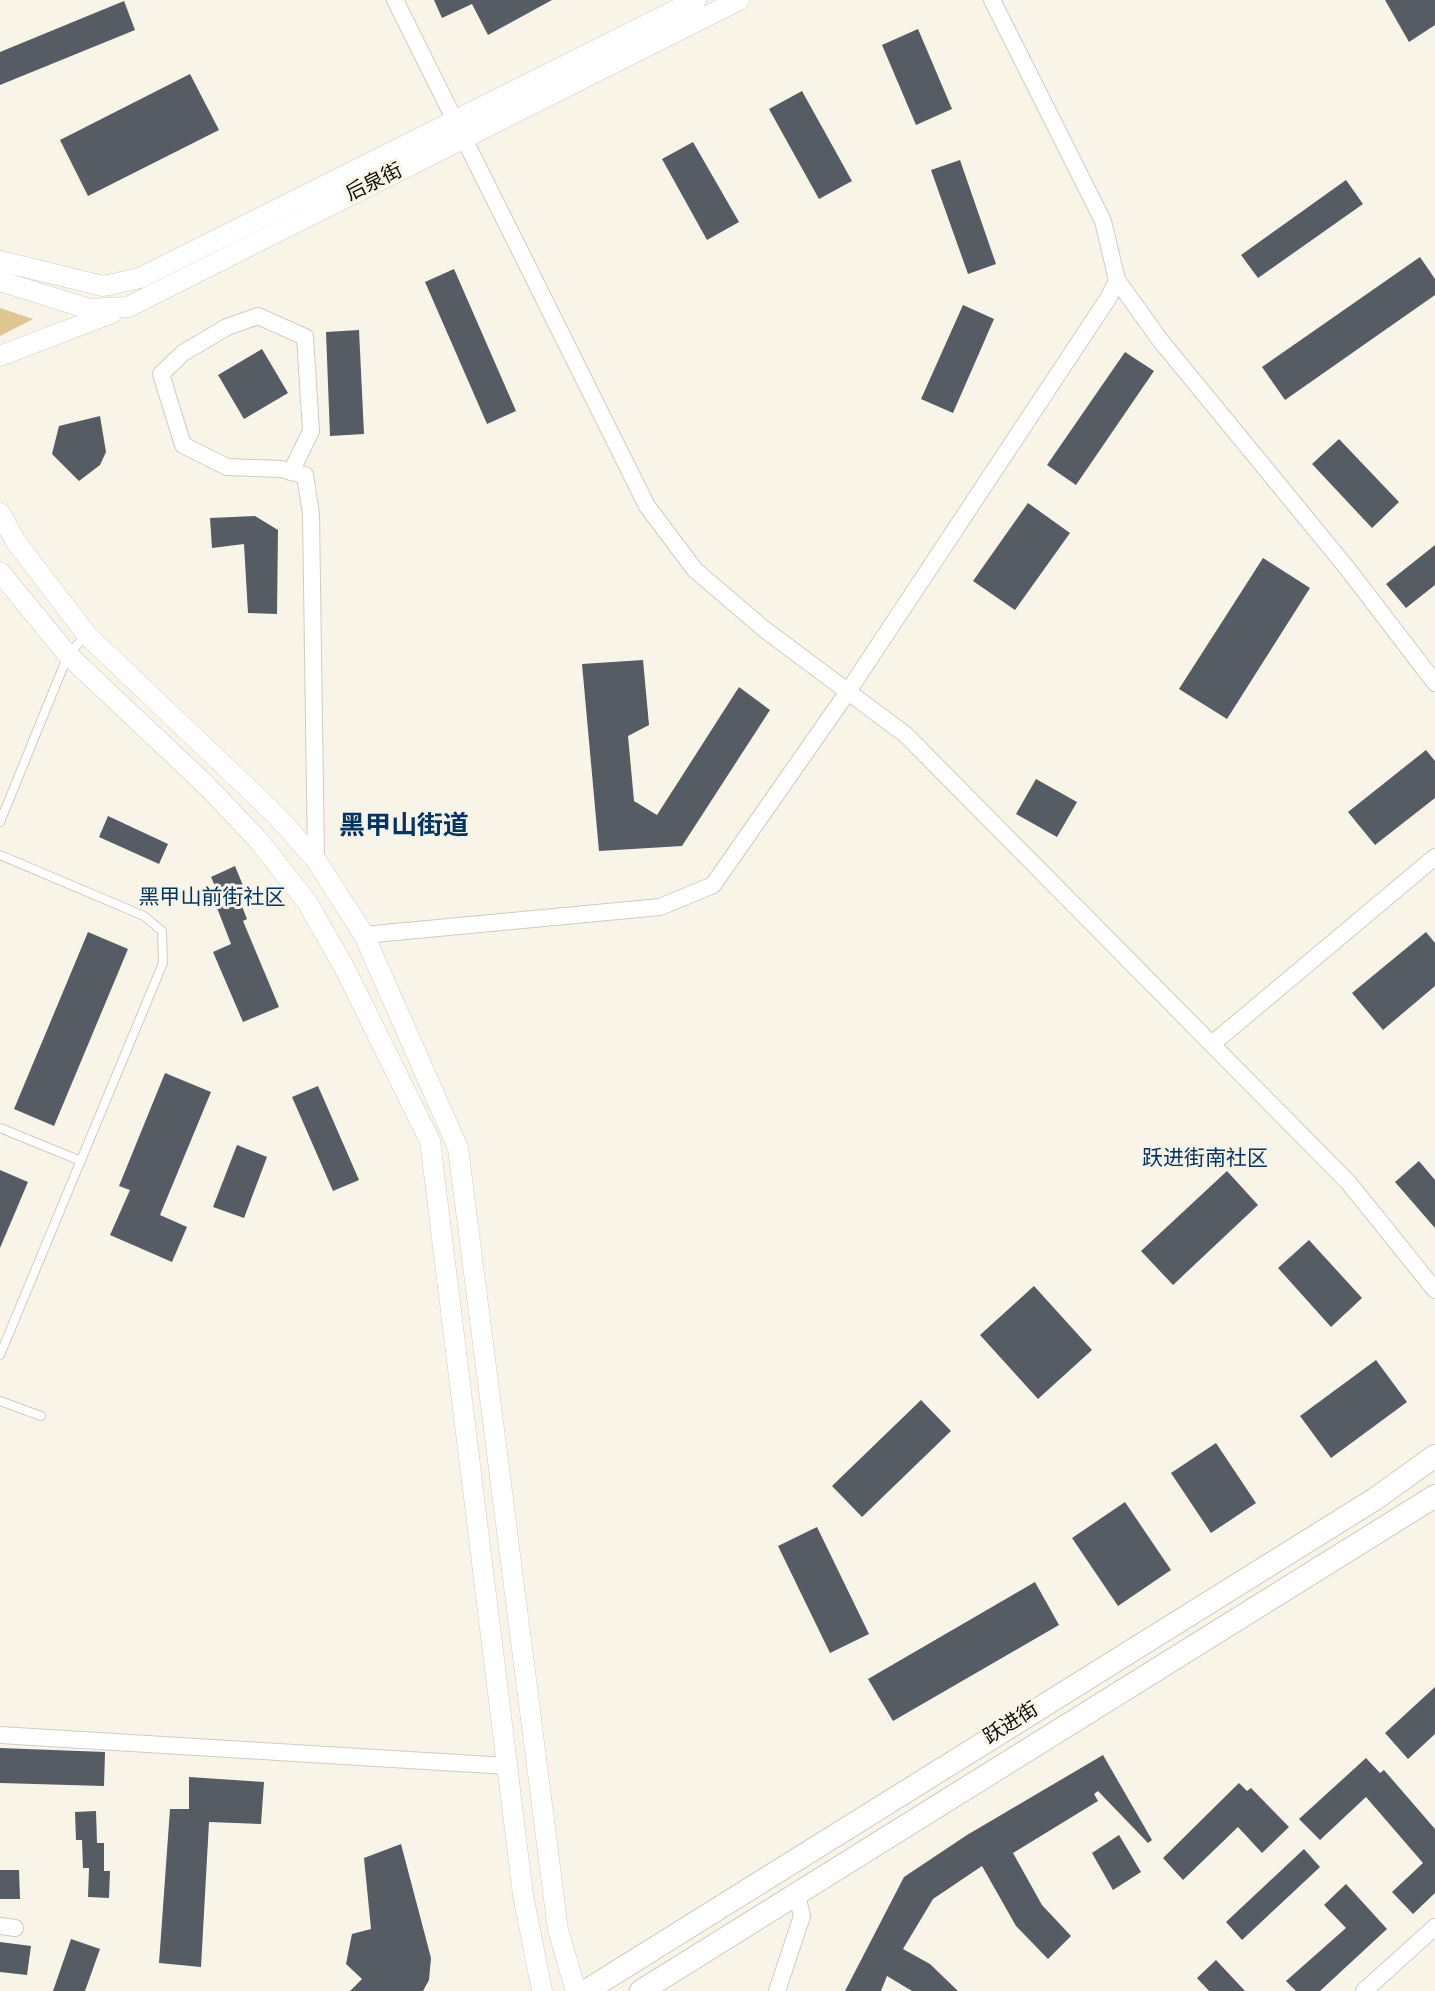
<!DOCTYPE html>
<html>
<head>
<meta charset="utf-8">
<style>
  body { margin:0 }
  canvas { display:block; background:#f9f4e8 }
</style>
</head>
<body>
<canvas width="1435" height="1991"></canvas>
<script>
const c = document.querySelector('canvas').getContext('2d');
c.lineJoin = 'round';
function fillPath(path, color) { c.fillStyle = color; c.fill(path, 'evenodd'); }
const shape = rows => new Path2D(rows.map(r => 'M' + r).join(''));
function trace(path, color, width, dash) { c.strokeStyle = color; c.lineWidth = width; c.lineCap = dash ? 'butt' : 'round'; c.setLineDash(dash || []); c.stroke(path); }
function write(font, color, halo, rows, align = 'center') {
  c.font = font + ' Spectral,"Noto Sans SC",serif'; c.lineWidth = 6; c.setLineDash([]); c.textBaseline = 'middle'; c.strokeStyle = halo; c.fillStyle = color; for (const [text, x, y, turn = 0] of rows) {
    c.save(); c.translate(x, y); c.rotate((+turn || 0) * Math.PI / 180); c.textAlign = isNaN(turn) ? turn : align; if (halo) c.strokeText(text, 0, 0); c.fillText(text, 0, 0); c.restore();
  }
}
const green = shape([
  [0,308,33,319,0,336]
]);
const building = shape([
  [434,0,552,0,488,35,472,4,442,18],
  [1385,0,1435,0,1435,25,1409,42],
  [124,1,135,30,0,85,0,52],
  [918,29,952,109,916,125,882,45],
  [190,74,219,130,88,196,60,140],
  [802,91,852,181,819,199,769,109],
  [693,142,739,222,707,240,662,159],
  [960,160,996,264,968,274,931,170],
  [1346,180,1363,204,1258,278,1241,255],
  [1420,257,1435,279,1435,295,1285,400,1262,367],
  [454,269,516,411,487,424,425,282],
  [963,305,994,319,953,413,921,399],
  [359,330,364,434,330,436,326,332],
  [262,349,288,393,244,419,218,375],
  [1125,352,1154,371,1076,485,1047,465],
  [100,416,106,452,100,465,79,481,52,454,59,426],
  [1339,439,1399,502,1372,528,1312,464],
  [1028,503,1070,533,1015,610,973,581],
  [255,516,278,530,277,614,248,613,244,544,212,548,210,518],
  [1435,545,1435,585,1406,608,1386,584],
  [1263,558,1310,588,1227,719,1179,689],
  [643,660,649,725,628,736,634,801,657,815,739,687,770,710,682,846,599,851,582,664],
  [1426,750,1435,761,1435,798,1375,845,1348,812],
  [1036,779,1077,802,1057,837,1016,814],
  [108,816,168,844,159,864,99,837],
  [235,866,244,888,236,891,247,919,243,921,279,1007,243,1022,213,952,231,944,214,900,220,898,211,877],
  [88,932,128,949,54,1126,14,1109],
  [1426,932,1435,943,1435,986,1383,1030,1352,993],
  [165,1073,211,1092,160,1215,187,1227,172,1262,110,1235,130,1190,119,1186],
  [318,1086,359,1180,333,1191,292,1097],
  [237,1145,267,1157,244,1218,213,1207],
  [1419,1161,1435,1180,1435,1228,1395,1182],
  [0,1170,28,1182,0,1248],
  [1227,1171,1258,1205,1173,1285,1141,1251],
  [1309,1240,1362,1298,1331,1327,1278,1268],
  [1034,1286,1092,1350,1038,1399,980,1335],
  [1376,1360,1407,1402,1331,1458,1300,1416],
  [921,1400,951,1431,862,1517,832,1486],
  [1216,1443,1256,1503,1211,1533,1171,1473],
  [1125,1502,1171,1570,1118,1606,1072,1538],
  [817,1527,869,1634,830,1653,778,1546],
  [1035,1582,1059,1625,893,1721,868,1679],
  [1435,1687,1435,1734,1408,1759,1385,1733],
  [0,1748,105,1752,104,1786,0,1783],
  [1103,1755,1152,1840,1148,1843,1098,1791,1094,1794,1098,1801,1013,1853,1042,1905,1071,1936,1048,1959,1016,1926,982,1866,933,1899,903,1949,930,1964,958,1991,912,1991,887,1976,881,1991,845,1991,904,1877,967,1835],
  [1366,1758,1380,1773,1384,1770,1435,1829,1435,1893,1413,1914,1392,1892,1423,1863,1366,1797,1320,1840,1299,1819],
  [189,1777,264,1782,261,1824,209,1822,201,1967,159,1963,170,1809,189,1809],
  [1239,1783,1247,1791,1251,1788,1289,1827,1262,1853,1238,1827,1183,1880,1163,1858],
  [96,1811,97,1843,104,1843,104,1871,110,1871,109,1898,88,1897,89,1868,83,1868,82,1840,76,1840,75,1812],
  [1119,1835,1141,1872,1113,1890,1092,1853],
  [401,1844,431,1958,429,1980,423,1991,350,1991,362,1979,346,1964,352,1934,371,1929,364,1858],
  [1304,1849,1320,1867,1242,1940,1226,1922],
  [0,1870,19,1870,20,1899,0,1899],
  [1346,1884,1387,1929,1320,1991,1296,1991,1286,1981,1346,1928,1324,1905],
  [71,1939,100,1949,85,1991,53,1991],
  [0,1942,31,1946,27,1975,0,1972],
  [1216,1960,1245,1991,1209,1991,1197,1978]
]);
const service = shape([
  [0,822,68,655,86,635],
  [0,855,144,916,162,931,163,963,0,1355],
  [0,1128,81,1161],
  [0,1401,41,1416]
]);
const minor = shape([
  [395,0,647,506,695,570,764,629,906,735,1348,1182,1435,1290],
  [992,0,1103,221,1117,280,1160,340,1347,568,1435,683],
  [291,472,311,431,305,337,258,316,227,327,183,353,161,374,183,445,227,467,282,469,291,472,305,475,311,514,316,860],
  [364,935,660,907,713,885,847,693,1109,297,1117,280],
  [1212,1044,1435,857],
  [0,1735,507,1766],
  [0,1926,15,1928],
  [777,1991,802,1916,797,1895],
  [1364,1991,1435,1927]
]);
const tertiary = shape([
  [0,261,103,286,140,278,696,0],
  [0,281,89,309,128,307,739,0],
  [0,356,112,313],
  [0,513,16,542,87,635,277,816,316,860,364,935,458,1148,558,1930,576,1991],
  [0,572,68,655,207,786,259,841,307,902,344,967,430,1141,523,1895,542,1991]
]);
const secondary = shape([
  [586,1991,1375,1499,1435,1456],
  [641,1991,1435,1496]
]);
const streetNames = [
  ["后泉街",375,184,-26],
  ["跃进街",1012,1725,-32]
];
const neighbourhoodNames = [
  ["黑甲山前街社区",212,900],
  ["跃进街南社区",1205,1161]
];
const districtNames = [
  ["黑甲山街道",404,829]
];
fillPath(green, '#dec793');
fillPath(building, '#555c64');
trace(service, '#d1ccc1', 10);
trace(minor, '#d1ccc1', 18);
trace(tertiary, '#d1ccc1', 21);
trace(secondary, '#d1ccc1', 24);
trace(service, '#fff', 8);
trace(minor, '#fff', 16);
trace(tertiary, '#fff', 20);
trace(secondary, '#fff', 22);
write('20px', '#0d0c08', '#f9f4e8', streetNames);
write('21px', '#003566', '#f9f4e8', neighbourhoodNames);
write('bold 26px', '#003566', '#f9f4e8', districtNames);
</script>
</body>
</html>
